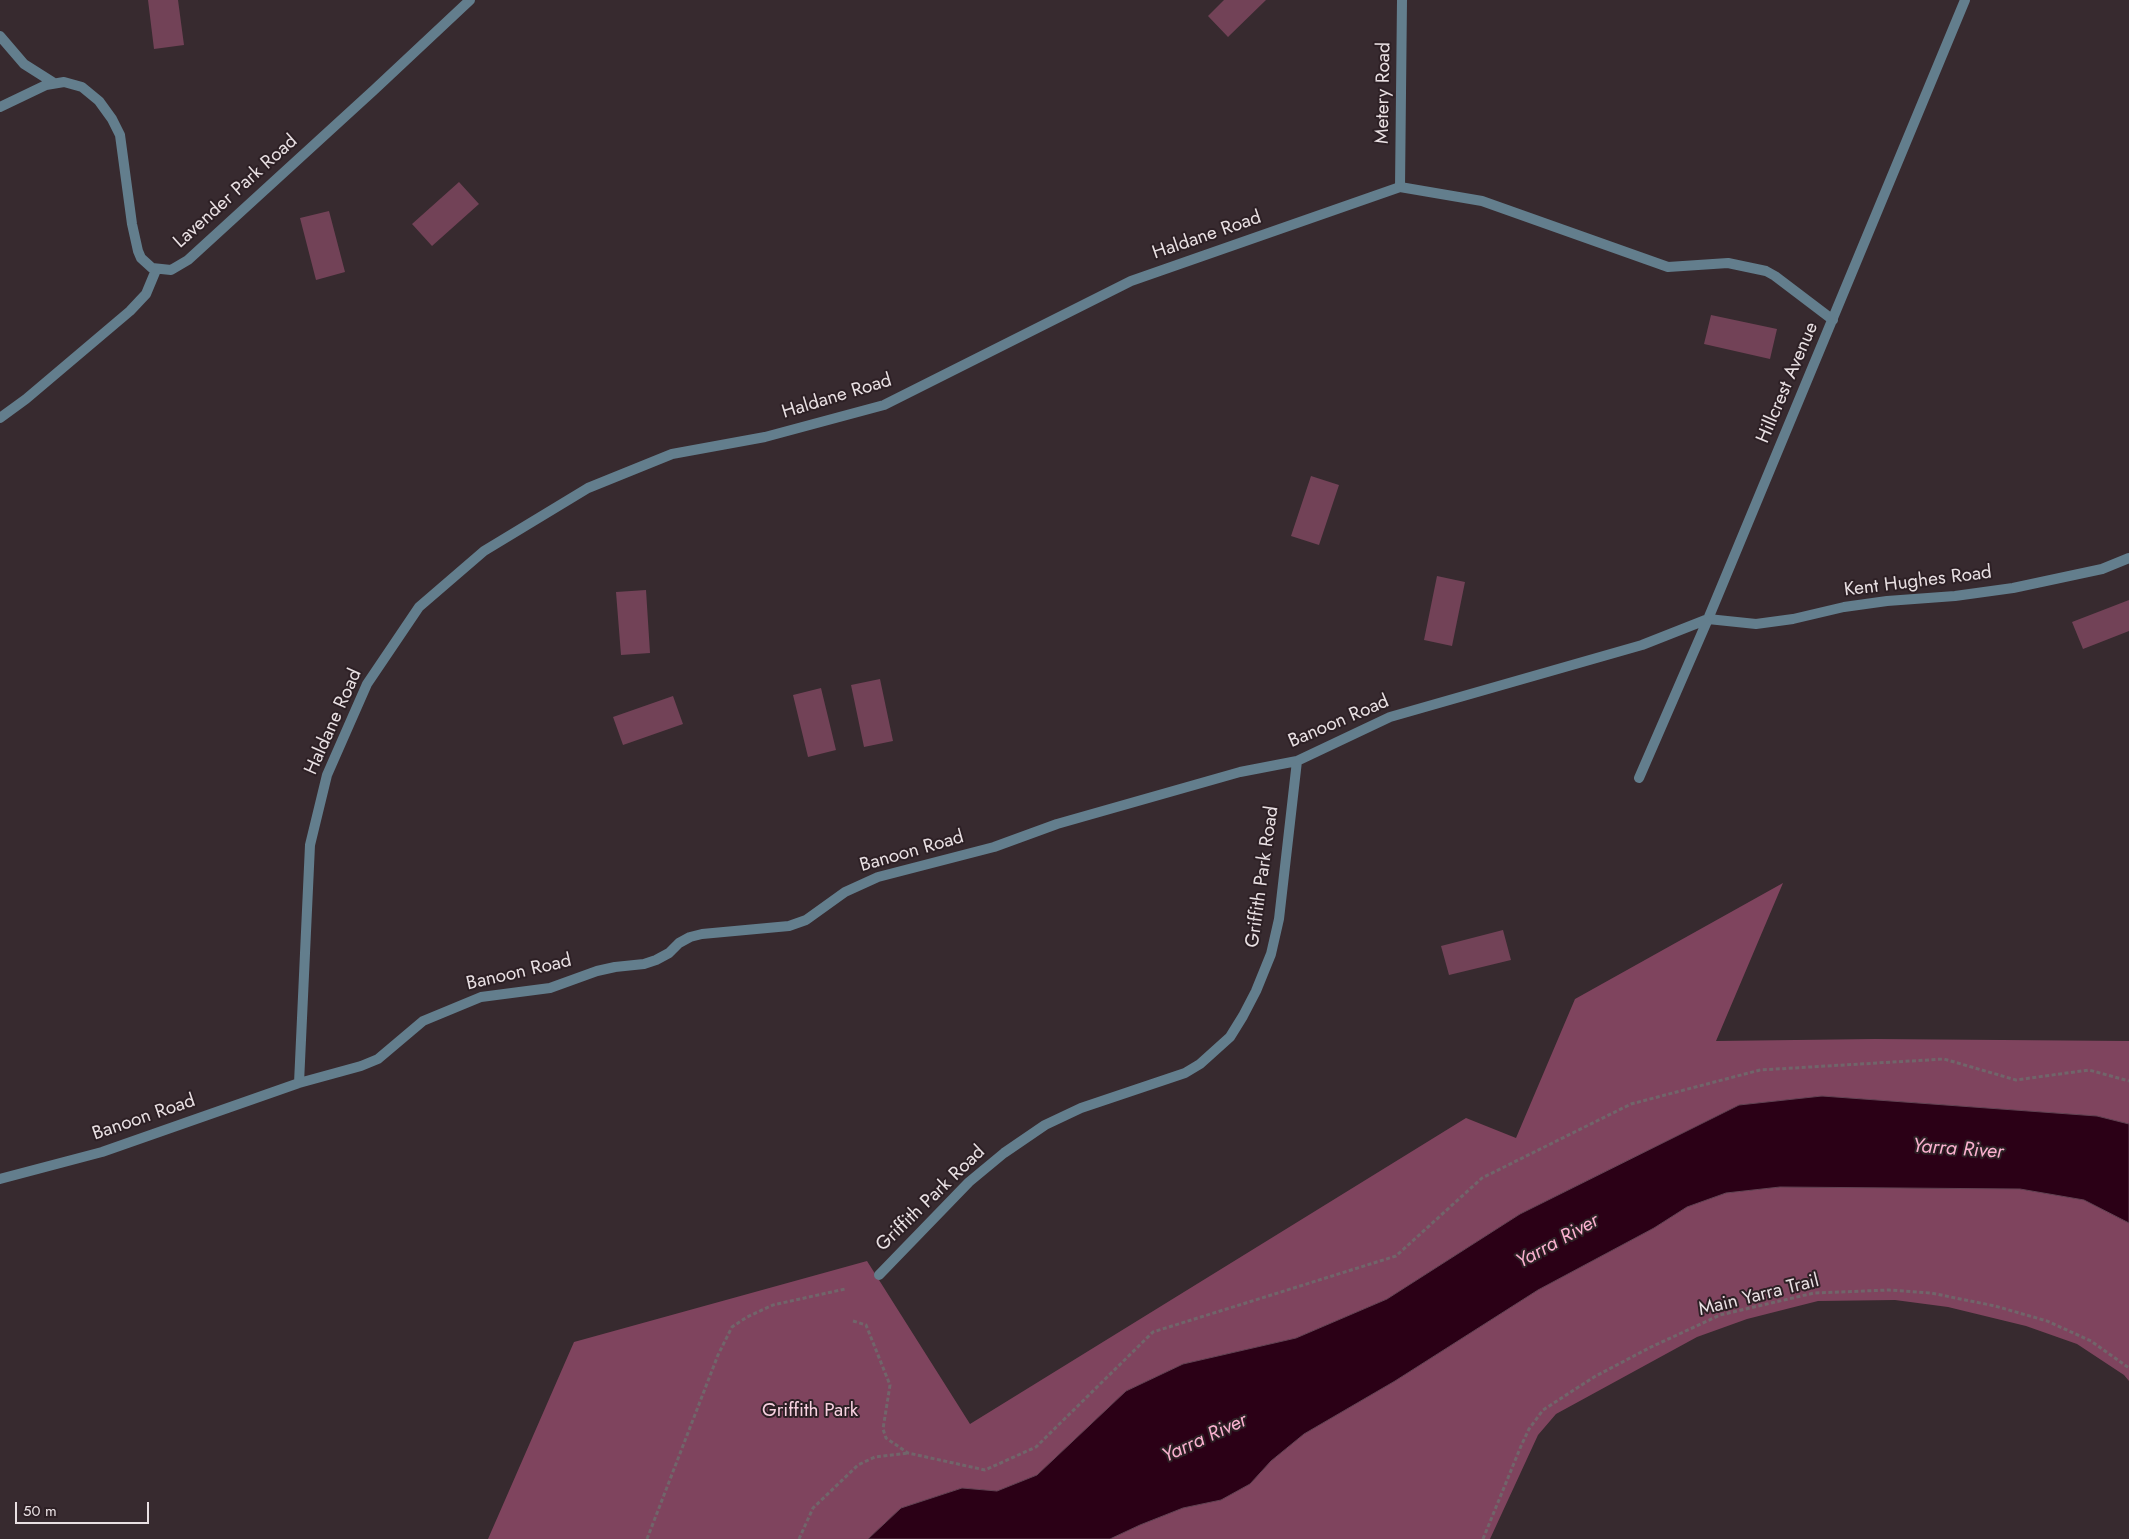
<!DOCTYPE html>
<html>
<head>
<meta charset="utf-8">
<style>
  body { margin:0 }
  #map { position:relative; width:2129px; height:1539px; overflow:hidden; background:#372a2f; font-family:Jost,sans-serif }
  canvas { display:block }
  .scale { position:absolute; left:15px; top:1502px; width:134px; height:22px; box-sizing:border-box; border:2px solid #e9e0e3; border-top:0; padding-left:6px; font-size:15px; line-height:18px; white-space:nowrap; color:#e9e0e3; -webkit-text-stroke:4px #2d2025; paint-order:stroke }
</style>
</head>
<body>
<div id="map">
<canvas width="2129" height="1539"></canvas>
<div class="scale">50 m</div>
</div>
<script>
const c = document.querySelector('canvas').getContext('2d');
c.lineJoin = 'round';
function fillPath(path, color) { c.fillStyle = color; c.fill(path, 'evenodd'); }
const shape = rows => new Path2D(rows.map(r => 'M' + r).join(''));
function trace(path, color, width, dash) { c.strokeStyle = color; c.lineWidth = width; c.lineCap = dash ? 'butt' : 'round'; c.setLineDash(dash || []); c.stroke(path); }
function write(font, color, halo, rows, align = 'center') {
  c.font = font + ' Jost,sans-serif'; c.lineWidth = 4; c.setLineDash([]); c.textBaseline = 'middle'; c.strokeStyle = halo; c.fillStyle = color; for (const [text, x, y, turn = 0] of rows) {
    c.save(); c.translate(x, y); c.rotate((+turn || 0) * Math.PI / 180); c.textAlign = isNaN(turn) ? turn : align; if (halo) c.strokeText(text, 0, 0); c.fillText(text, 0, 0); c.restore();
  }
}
const green = shape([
  [148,0,178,0,184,45,154,49],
  [1224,0,1266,0,1228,37,1208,16],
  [459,182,479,204,432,246,412,224],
  [329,211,345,272,316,280,300,218],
  [1711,315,1777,329,1770,359,1704,344],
  [1311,476,1339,485,1319,545,1291,536],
  [1437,576,1465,582,1452,646,1424,640],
  [646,590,650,653,621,655,616,592],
  [2129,600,2129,631,2083,649,2072,622],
  [880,679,893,741,864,747,851,685],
  [821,688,836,750,808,757,793,695],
  [673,696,683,724,623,745,613,717],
  [1503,930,1511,960,1449,975,1441,946]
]);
const forest = shape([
  [1783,883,1716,1041,1875,1039,2129,1041,2129,1124,2097,1116,1822,1096,1739,1105,1520,1214,1387,1299,1296,1338,1183,1364,1126,1391,1037,1475,997,1491,962,1488,901,1508,868,1539,488,1539,574,1342,867,1261,970,1424,1466,1118,1516,1138,1575,999],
  [1780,1187,2020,1189,2084,1200,2129,1223,2129,1381,2124,1375,2077,1344,2026,1326,1948,1307,1895,1300,1818,1301,1747,1319,1697,1337,1556,1414,1538,1435,1490,1539,1110,1539,1140,1525,1183,1508,1221,1500,1250,1484,1271,1461,1304,1434,1395,1381,1538,1290,1654,1228,1687,1207,1726,1193]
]);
const water = shape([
  [1822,1096,2097,1116,2129,1124,2129,1223,2084,1200,2020,1189,1780,1187,1726,1193,1687,1207,1654,1228,1538,1290,1395,1381,1304,1434,1271,1461,1250,1484,1221,1500,1183,1508,1140,1525,1110,1539,868,1539,901,1508,962,1488,997,1491,1037,1475,1126,1391,1183,1364,1296,1338,1387,1299,1520,1214,1739,1105,1822,1096]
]);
const path = shape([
  [853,1321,866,1325,890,1385,883,1429,886,1438,908,1453,985,1470,1036,1447,1153,1332,1396,1256,1482,1178,1631,1104,1760,1070,1944,1059,2016,1080,2089,1070,2129,1081],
  [647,1539,718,1355,732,1327,747,1317,773,1305,845,1289],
  [799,1539,813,1508,858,1465,875,1457,908,1453],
  [1483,1539,1521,1446,1529,1429,1543,1410,1594,1377,1649,1348,1720,1315,1814,1293,1889,1290,1931,1293,1995,1306,2047,1321,2091,1341,2129,1368]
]);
const street = shape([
  [0,36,24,64,54,83],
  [0,107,46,85,64,82,82,87,99,101,112,119,120,135,132,224,138,251,141,258,152,268,171,270,188,260,374,90,470,0],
  [1400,187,1402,0],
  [0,418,26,399,130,311,146,294,156,270],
  [1639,778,1708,619,1965,0],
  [299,1083,310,845,327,775,367,684,419,607,484,551,588,488,672,454,765,437,884,405,1131,281,1400,187,1482,201,1668,267,1728,263,1766,271,1775,276,1833,320],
  [0,1179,102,1152,299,1083,361,1066,378,1059,423,1021,481,997,550,988,597,971,615,967,644,964,656,960,669,953,679,943,690,937,702,934,789,926,806,920,845,892,878,877,994,847,1057,824,1240,772,1297,761,1390,717,1642,645,1708,619,1756,624,1793,619,1844,607,1887,601,1955,596,2013,588,2102,569,2129,558],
  [879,1275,969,1182,1004,1153,1045,1125,1081,1108,1185,1073,1200,1064,1230,1037,1243,1016,1256,991,1271,954,1279,919,1297,761]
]);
const streetNames = [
  ["Metery Road",1384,93,-89],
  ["Lavender Park Road",236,192,-42],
  ["Haldane Road",1207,236,-19],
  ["Hillcrest Avenue",1788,383,-67],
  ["Haldane Road",837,397,-17],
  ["Kent Hughes Road",1918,582,-7],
  ["Haldane Road",334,722,-66],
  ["Banoon Road",1339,722,-23],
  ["Banoon Road",912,852,-16],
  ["Griffith Park Road",1263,877,-82],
  ["Banoon Road",519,973,-13],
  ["Banoon Road",144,1118,-19],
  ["Griffith Park Road",931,1199,-44],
  ["Main Yarra Trail",1759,1296,-14]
];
const parkNames = [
  ["Griffith Park",810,1411]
];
const waterNames = [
  ["Yarra River",1958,1150,4],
  ["Yarra River",1558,1242,-29],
  ["Yarra River",1205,1439,-25]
];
fillPath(green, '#724257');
fillPath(forest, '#7f445e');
fillPath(water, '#2b0016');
trace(water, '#644354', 1);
trace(path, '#71656a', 3, [4, 2.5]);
trace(street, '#637e8d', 10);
write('19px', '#e9e0e3', '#2d2025', streetNames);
write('19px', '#f8d2e1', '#2d2025', parkNames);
write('italic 20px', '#fab1cf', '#2d2025', waterNames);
</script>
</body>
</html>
